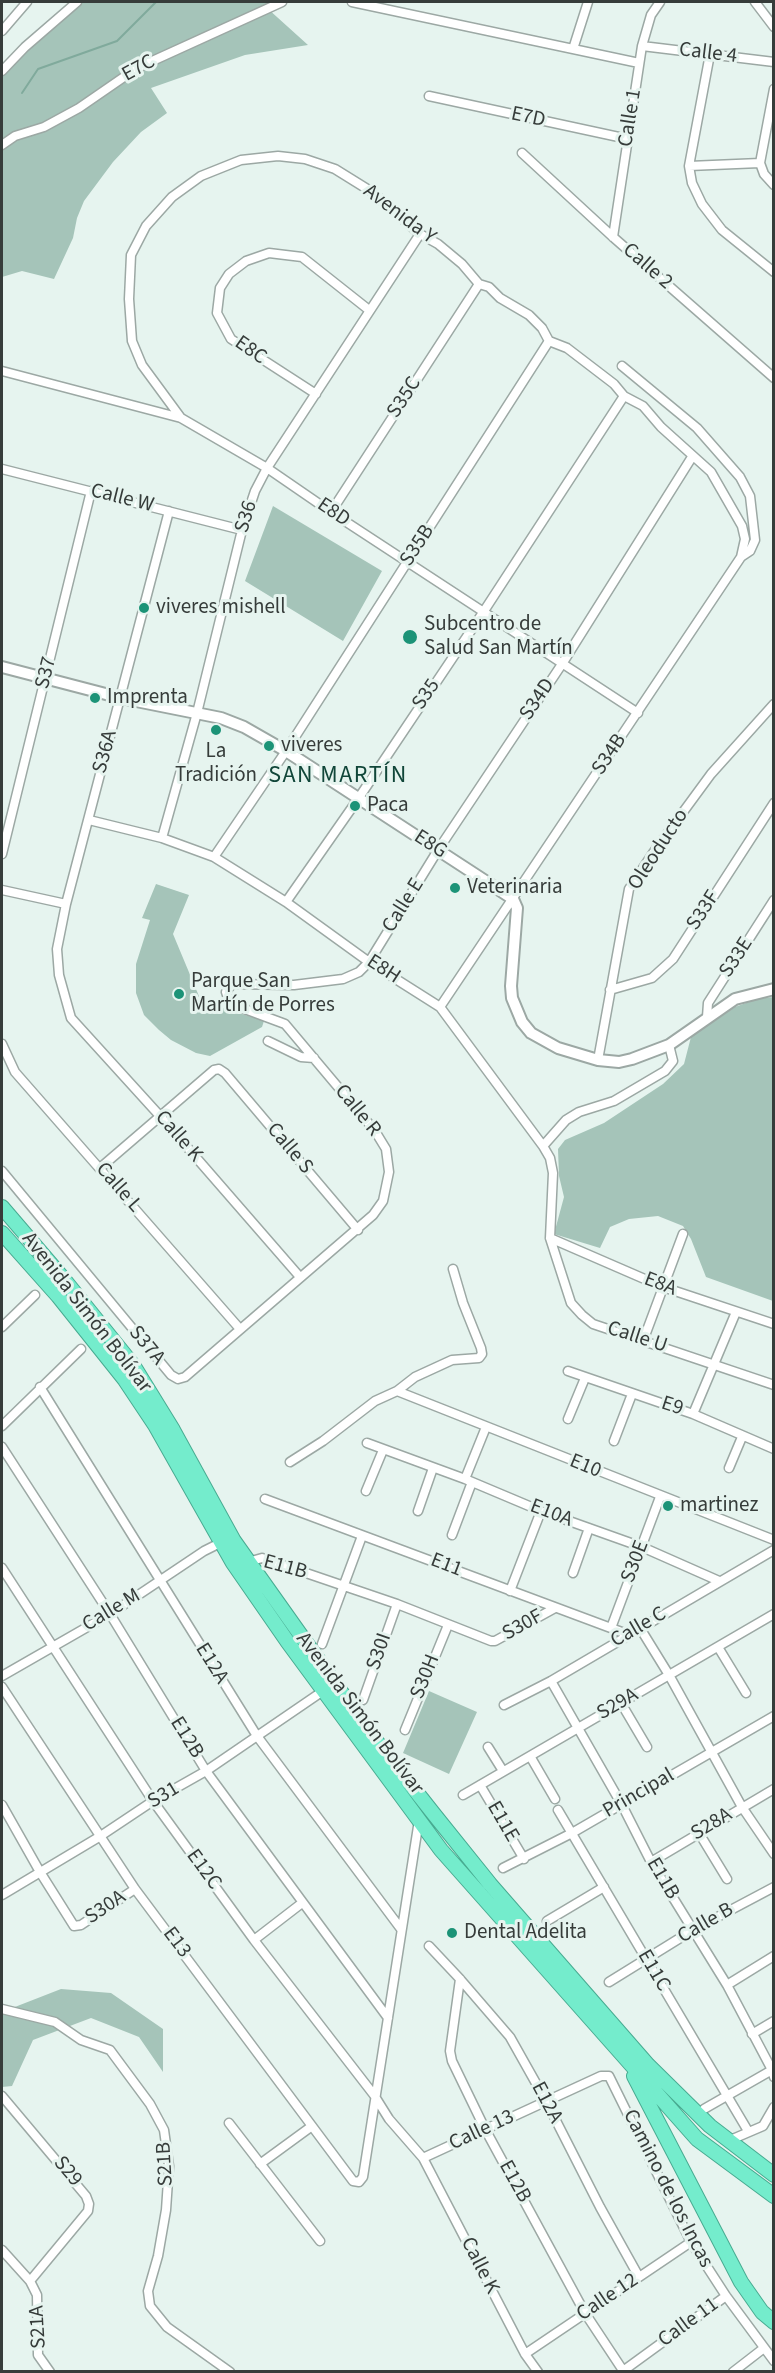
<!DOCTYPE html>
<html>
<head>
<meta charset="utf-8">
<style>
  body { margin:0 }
  #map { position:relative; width:775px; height:2373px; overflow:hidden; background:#e6f4ef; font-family:"Source Sans 3",sans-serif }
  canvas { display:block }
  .frame { position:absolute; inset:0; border:3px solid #363c3a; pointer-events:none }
</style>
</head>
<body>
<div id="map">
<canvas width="775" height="2373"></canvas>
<div class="frame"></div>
</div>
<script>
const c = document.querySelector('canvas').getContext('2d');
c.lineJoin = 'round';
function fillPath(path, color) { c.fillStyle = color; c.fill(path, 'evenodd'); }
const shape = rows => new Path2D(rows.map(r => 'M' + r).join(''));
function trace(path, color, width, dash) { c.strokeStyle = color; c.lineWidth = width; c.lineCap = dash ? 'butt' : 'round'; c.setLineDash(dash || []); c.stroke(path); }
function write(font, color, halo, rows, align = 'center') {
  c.font = font + ' "Source Sans 3",sans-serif'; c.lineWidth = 6; c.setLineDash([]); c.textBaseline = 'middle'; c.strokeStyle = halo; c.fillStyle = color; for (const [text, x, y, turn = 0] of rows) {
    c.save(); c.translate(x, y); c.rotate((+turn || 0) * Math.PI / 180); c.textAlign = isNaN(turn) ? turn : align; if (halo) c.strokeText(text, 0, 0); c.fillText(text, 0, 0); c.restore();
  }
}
const green = shape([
  [78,2,274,2,267,8,308,45,245,55,151,88,167,113,141,132,113,162,84,201,77,218,73,238,54,279,22,271,2,277,2,71],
  [273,506,382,571,343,641,245,581],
  [156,884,189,895,173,934,201,1001,264,1021,262,1027,210,1056,196,1053,171,1040,159,1030,144,1015,136,993,136,964,150,920,142,918],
  [773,997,773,1301,706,1277,691,1239,683,1226,658,1216,629,1219,610,1227,600,1248,554,1234,564,1197,559,1176,558,1149,565,1140,604,1123,663,1084,684,1064,691,1037,735,1007,757,999],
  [429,1691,477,1712,449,1774,403,1753],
  [61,1989,111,1993,163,2029,163,2072,139,2037,91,2018,33,2040,12,2086,2,2087,2,2012]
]);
const stream = shape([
  [22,93,38,69,117,41,156,2]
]);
const minor = shape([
  [352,2,639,63],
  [755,2,774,27],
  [2,31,27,2],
  [642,46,774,62],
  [573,49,588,2],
  [710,54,689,166,692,183,702,204,722,230,774,272],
  [2,71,25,47,77,2],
  [774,89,760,163,764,174,774,185],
  [429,96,628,139],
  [2,145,15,136,44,127,79,108,137,68,282,2],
  [522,153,613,237,774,378],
  [689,166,760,163],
  [613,237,642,46,651,15,660,2],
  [2,371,181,418,267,468,331,512,638,713],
  [316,394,231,339,217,313,220,288,229,274,246,261,269,253,302,257,369,310],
  [181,418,142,365,132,341,129,299,131,255,146,226,172,197,201,176,241,160,278,156,305,159,335,169,372,192,420,234,438,244,462,264,479,284,489,287,500,298,529,315,542,328,549,341,567,348,614,384,624,396,643,406,661,427,711,472,742,526,745,539,741,557],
  [2,469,242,530],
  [169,511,66,904,57,949,59,975,71,1018,160,1116,300,1277],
  [331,512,479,284],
  [89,820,162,838,214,857,286,902,369,962,440,1007,543,1146,550,1158,553,1173,550,1238,571,1303,582,1315,593,1324,774,1385],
  [162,838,197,713,242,530,255,491,267,468,420,234],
  [2,854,91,491],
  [214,857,286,751,549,341],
  [2,890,66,904],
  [286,902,358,799,484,611,624,396],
  [610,990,652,978,673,959,774,803],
  [440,1007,741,557,750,551,755,540,750,496,740,477,697,428,622,366],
  [707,1017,708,1003,774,900],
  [268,1041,301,1057,314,1058],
  [2,1044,15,1072,240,1329],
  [598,1060,629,889,653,853,711,774,774,704],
  [543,1146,566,1120,579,1112,614,1101,665,1071,673,1061,669,1045],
  [100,1168,214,1070,219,1069,225,1073,358,1230],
  [2,1171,171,1375,178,1379,185,1377,373,1215,383,1201,389,1172,386,1149,375,1131,285,1024,234,1005,229,1001,226,992,232,984,294,985,343,979,359,972,369,962,438,850,562,664,692,457],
  [550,1238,663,1287,774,1324],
  [2,1327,35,1295],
  [643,1341,683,1234],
  [568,1371,693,1414,774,1449],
  [40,1387,257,1736,401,1929],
  [397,1391,774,1540],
  [693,1414,736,1312],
  [568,1419,585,1378],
  [2,1426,81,1349],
  [614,1441,632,1394],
  [367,1443,465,1479,541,1511,642,1547,719,1581],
  [2,1447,110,1614,206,1771,388,2018],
  [290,1462,323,1441,375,1401,397,1391,415,1377,452,1360,479,1358,482,1354,481,1348,463,1303,453,1269],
  [729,1468,742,1437],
  [465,1479,486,1427],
  [366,1491,383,1450],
  [265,1499,627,1634],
  [418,1511,433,1468],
  [452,1535,472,1482],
  [248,1562,262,1558,397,1604,491,1641,495,1641,555,1608],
  [2,1568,153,1801,254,1940,374,2095,389,2119,423,2158,525,2354,538,2372],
  [573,1573,589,1528],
  [510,1591,541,1511],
  [611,1628,660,1497],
  [640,1628,669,1675,742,1807,774,1854],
  [322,1644,362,1536],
  [718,1647,746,1693],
  [2,1676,110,1614,204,1551,220,1543],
  [551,1681,622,1805,651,1862,727,1985,772,2070,774,2077],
  [2,1687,135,1889,353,2181,359,2182,363,2177,419,1820],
  [363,1700,397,1604],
  [621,1703,647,1747],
  [504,1705,551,1681,774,1550],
  [405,1730,448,1625],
  [488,1747,503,1771],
  [530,1756,555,1799],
  [480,1785,524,1859],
  [463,1795,774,1614],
  [2,1805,40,1872,74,1926,81,1925,135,1889],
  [558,1810,748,2131],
  [699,1833,727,1879],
  [651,1862,774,1789],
  [503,1868,572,1833,774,1716],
  [2,1895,99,1837,153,1801,206,1771,323,1691],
  [547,1921,604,1887],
  [254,1940,302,1903],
  [429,1946,460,1979,510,2037,546,2101,600,2207,639,2277],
  [460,1979,450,2051,452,2061,485,2129,585,2313,624,2372],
  [609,1982,693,1930,774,1887],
  [727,1985,774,1956],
  [2,2009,55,2022,81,2040,110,2050,150,2104,164,2130,169,2166,166,2210,158,2256,148,2291,150,2306,167,2327,230,2372],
  [752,2034,774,2021],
  [2,2096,86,2196,89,2204,88,2211,30,2281],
  [704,2109,772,2070],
  [229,2123,320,2241],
  [728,2141,763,2126,774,2107],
  [423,2158,601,2076,609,2076,691,2242,726,2296,774,2361],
  [260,2164,312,2126],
  [2,2250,30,2281,37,2295,38,2355,50,2372],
  [525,2354,691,2242],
  [623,2371,726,2296],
  [733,2372,764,2348]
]);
const tertiary = shape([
  [2,667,121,698,221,718,244,727,286,751,513,899,517,908,511,986,512,998,522,1022,531,1033,558,1048,598,1060,619,1062,632,1059,669,1045,735,999,774,989]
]);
const trunk = shape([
  [2,1207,62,1277,133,1365,173,1430,234,1541,373,1737,433,1813,490,1884,648,2065,710,2126,774,2175],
  [2,1233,58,1296,125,1380,155,1425,233,1563,287,1641,441,1850,697,2139,774,2196],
  [634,2076,741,2282,762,2312,774,2322]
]);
const markers = [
  [144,608,6,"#1c9377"],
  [410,637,8,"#1c9377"],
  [95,698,6,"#1c9377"],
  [216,730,6,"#1c9377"],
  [269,746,6,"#1c9377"],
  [355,806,6,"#1c9377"],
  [455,888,6,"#1c9377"],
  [179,994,6,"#1c9377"],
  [668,1506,6,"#1c9377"],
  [452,1933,6,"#1c9377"]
];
const streetNames = [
  ["Calle 4",708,54,7],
  ["E7C",139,69,-29],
  ["E7D",528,118,12],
  ["Calle 1",631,118,-81],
  ["Avenida Y",399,215,37],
  ["Calle 2",647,267,41],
  ["E8C",250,351,35],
  ["S35C",405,398,-57],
  ["Calle W",122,499,14],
  ["E8D",333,513,34],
  ["S36",247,517,-73],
  ["S35B",418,546,-57],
  ["S37",47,673,-76],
  ["S35",427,695,-56],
  ["S34D",538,700,-56],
  ["S36A",106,752,-75],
  ["S34B",610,755,-56],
  ["E8G",430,845,33],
  ["Oleoducto",659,850,-57],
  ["Calle E",404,906,-58],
  ["S33F",704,911,-57],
  ["S33E",737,958,-57],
  ["E8H",383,970,33],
  ["Calle R",357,1111,51],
  ["Calle K",178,1137,49],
  ["Calle S",289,1149,50],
  ["Calle L",118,1188,49],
  ["E8A",660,1285,21],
  ["Avenida Simón Bolívar",86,1313,52],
  ["Calle U",637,1338,18],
  ["S37A",146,1346,50],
  ["E9",672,1407,18],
  ["E10",585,1467,22],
  ["E10A",551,1514,21],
  ["S30E",636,1562,-69],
  ["E11",446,1566,21],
  ["E11B",285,1568,15],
  ["Calle M",112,1611,-31],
  ["S30F",523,1626,-29],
  ["Calle C",639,1628,-30],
  ["S30I",380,1652,-71],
  ["E12A",211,1664,58],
  ["S30H",426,1677,-68],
  ["S29A",618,1705,-30],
  ["Avenida Simón Bolívar",359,1714,53],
  ["E12B",186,1738,58],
  ["Principal",639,1794,-30],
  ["S31",164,1796,-31],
  ["E11E",502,1822,60],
  ["S28A",712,1825,-31],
  ["E12C",203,1870,54],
  ["E11B",662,1879,59],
  ["S30A",106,1908,-34],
  ["Calle B",706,1924,-30],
  ["E13",176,1943,53],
  ["E11C",653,1971,59],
  ["E12A",546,2103,62],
  ["Calle 13",482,2131,-25],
  ["S21B",166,2164,-93],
  ["S29",67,2172,50],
  ["E12B",514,2182,61],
  ["Camino de los Incas",667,2189,63],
  ["Calle K",479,2266,63],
  ["Calle 12",608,2298,-34],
  ["Calle 11",689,2323,-36],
  ["S21A",39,2327,-93]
];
const poiNames = [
  ["viveres mishell",156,608],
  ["Subcentro de",424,625],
  ["Salud San Martín",424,649],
  ["Imprenta",107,698],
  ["viveres",281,746],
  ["La",216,752,"center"],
  ["Tradición",216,776,"center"],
  ["Paca",367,806],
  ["Veterinaria",467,888],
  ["Parque San",191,982],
  ["Martín de Porres",191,1006],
  ["martinez",680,1506],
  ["Dental Adelita",464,1933]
];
const quarterNames = [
  ["SAN MARTÍN",338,777]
];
fillPath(green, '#a5c4b9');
trace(stream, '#80aa9c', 2);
trace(minor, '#9ca8a4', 11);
trace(tertiary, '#9ca8a4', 14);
trace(trunk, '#48ab91', 16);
trace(minor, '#fff', 8);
trace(tertiary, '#fff', 10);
trace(trunk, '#74eccc', 14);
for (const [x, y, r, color] of markers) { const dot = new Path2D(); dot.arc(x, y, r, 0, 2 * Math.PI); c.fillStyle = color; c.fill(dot); trace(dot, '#e6f4ef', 2); }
write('21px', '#363c3a', '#e6f4ef', streetNames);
write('21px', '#363c3a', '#e6f4ef', poiNames, 'left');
c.letterSpacing = '1.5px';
write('24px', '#114639', '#e6f4ef', quarterNames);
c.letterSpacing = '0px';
</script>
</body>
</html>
